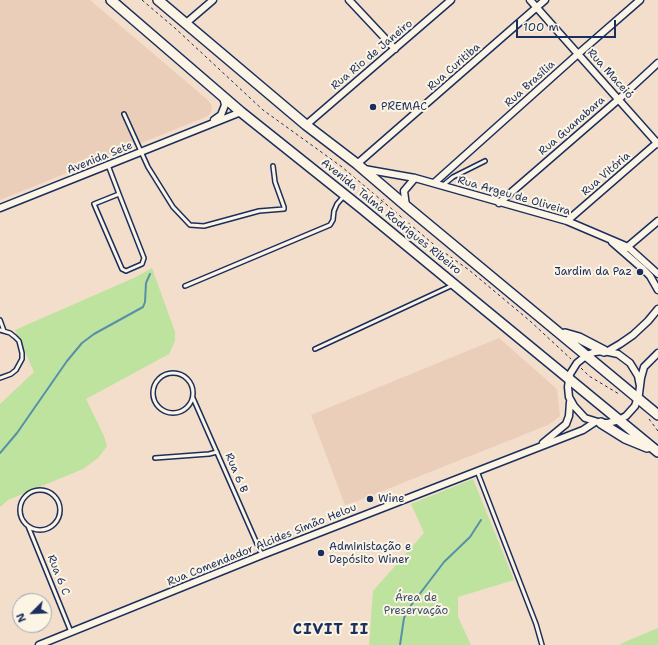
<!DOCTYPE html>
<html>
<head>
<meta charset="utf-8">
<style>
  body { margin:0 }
  #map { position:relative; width:658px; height:645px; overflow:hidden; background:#f2decb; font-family:"Shantell Sans",sans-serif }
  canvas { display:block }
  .north { position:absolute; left:12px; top:593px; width:40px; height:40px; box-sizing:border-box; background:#fcf5e5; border:1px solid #a2a6af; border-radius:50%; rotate:246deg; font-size:11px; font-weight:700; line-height:16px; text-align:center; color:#1b2f5e }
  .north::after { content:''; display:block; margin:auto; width:14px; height:18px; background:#1b2f5e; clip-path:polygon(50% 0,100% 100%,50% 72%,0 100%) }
  .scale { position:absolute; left:516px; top:20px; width:100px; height:18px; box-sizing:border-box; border:2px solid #1b2f5e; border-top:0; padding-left:5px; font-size:12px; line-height:14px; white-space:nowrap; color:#1b2f5e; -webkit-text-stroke:3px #fcf5e5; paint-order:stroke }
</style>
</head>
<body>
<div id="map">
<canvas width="658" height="645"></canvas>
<div class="north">N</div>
<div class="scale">100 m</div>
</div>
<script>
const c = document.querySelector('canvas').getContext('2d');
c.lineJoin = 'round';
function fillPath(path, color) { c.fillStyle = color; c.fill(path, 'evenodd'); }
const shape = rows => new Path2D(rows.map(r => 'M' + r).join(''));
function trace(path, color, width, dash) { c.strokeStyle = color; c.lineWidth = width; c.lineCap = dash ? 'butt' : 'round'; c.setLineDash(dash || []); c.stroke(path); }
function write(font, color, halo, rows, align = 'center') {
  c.font = font + ' "Shantell Sans",sans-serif'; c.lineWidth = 4; c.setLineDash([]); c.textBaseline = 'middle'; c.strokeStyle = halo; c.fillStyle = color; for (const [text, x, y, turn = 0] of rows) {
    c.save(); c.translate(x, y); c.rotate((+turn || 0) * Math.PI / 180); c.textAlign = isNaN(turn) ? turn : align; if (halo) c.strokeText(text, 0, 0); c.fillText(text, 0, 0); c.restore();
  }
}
const built = shape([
  [0,0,90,0,209,101,212,106,211,112,208,116,0,200],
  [499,338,557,389,560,416,548,425,355,502,345,505,311,415]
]);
const green = shape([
  [152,268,175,332,175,341,169,354,86,399,104,436,107,446,98,458,83,469,8,500,0,507,0,404,34,372,15,330,136,277],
  [473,479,514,580,458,597,458,617,471,645,369,645,373,591,424,533,411,504],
  [658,628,658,645,620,645,620,644]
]);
const stream = shape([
  [0,453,17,433,67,361,82,343,94,334,143,307,145,302,146,283,150,274],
  [400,645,404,618,409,608,444,562,470,537,481,520]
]);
const path = shape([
  [142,0,176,29,263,110,342,167,438,248,469,270,530,321,571,359],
  [376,209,384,199],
  [581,368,589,376,619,394],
  [649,419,658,431]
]);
const lane = shape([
  [124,114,148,167,173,207,190,225,204,226,259,211,284,209,284,207,275,182,273,166],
  [108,165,119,194,94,204,122,269,126,271,142,264,144,258,119,194],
  [442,186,453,177,485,161],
  [185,286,330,225,333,220,334,211,337,204,344,196],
  [0,320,4,331],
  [0,330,10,333,15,337,19,341,22,353,22,359,16,370,11,374,0,378],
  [315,349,453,285],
  '153 393a20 20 0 1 1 40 0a20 20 0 1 1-40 0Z',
  [193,398,262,555],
  [155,458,209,454,217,452],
  [477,471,536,624,542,645],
  '20 510a20 20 0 1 1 40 0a20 20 0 1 1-40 0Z',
  [28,526,71,632]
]);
const street = shape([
  [349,0,395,49],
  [530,0,658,144],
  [185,24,213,0],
  [214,120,221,115,225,105,223,97],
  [306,125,451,0],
  [357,164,545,0],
  [364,169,415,178,567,221,628,247,658,274],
  [434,183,578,54,640,0],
  [499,203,619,99,658,63],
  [406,206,404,191,415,178],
  [0,208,241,112],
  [567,221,658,142],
  [612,242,643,269,650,276,658,290],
  [625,249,658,221],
  [608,351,620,344,633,335,648,321,658,309],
  [640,386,638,376,630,363,618,354,604,351,595,352,587,355,577,363,570,374,568,387,569,397,574,406,585,418,601,423,608,423,619,420,626,416,635,406,639,394,641,378,644,367,658,353],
  [543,443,566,424,569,416,570,402],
  [39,645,262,555,583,430,595,422]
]);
const secondary = shape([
  [111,0,241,112,360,207,658,452],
  [158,0,306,125,357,164,406,206,658,415],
  [565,334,579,338,604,351],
  [601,423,625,438,647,447]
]);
const markers = [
  [373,107,4,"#1b2f5e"],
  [640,272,4,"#1b2f5e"],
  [370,499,4,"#1b2f5e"],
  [321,553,4,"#1b2f5e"]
];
const streetNames = [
  ["Rua Rio de Janeiro",372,55,-40],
  ["Rua Curitiba",454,67,-41],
  ["Rua Maceió",610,74,48],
  ["Rua Brasília",530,84,-42],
  ["Rua Guanabara",572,126,-41],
  ["Avenida Sete",100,158,-22],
  ["Rua Vitória",606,174,-41],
  ["Rua Argeu de Oliveira",514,196,16],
  ["Avenida Talma Rodrigues Ribeiro",391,217,39],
  ["Rua 6 B",236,473,67],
  ["Rua Comendador Alcides Simão Helou",262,545,-22],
  ["Rua 6 C",58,575,68]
];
const poiNames = [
  ["PREMAC",381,107],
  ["Jardim da Paz",632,272,"right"],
  ["Wine",378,499],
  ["Administação e",329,547],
  ["Depósito Winer",329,560]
];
const parkNames = [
  ["Área de",416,598],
  ["Preservação",416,611]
];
const districtNames = [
  ["CIVIT II",331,630]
];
fillPath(built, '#ebceb9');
fillPath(green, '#bde39e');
trace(stream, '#5890aa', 2);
trace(lane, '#1b2f5e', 6);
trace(street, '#1b2f5e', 9);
trace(secondary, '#1b2f5e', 12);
trace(path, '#1b2f5e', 1, [3, 3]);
trace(lane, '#fcf5e5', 3);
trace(street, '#fcf5e5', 6);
trace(secondary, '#fcf5e5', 9);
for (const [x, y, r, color] of markers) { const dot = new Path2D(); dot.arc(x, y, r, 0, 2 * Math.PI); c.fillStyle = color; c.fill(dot); trace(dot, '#fcf5e5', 1.5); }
write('11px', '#1b2f5e', '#fcf5e5', streetNames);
write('11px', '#1b2f5e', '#fcf5e5', poiNames, 'left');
write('11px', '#3b536b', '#fcf5e5', parkNames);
c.letterSpacing = '1px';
write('bold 15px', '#1b2f5e', '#fcf5e5', districtNames);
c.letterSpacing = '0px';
</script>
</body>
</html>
